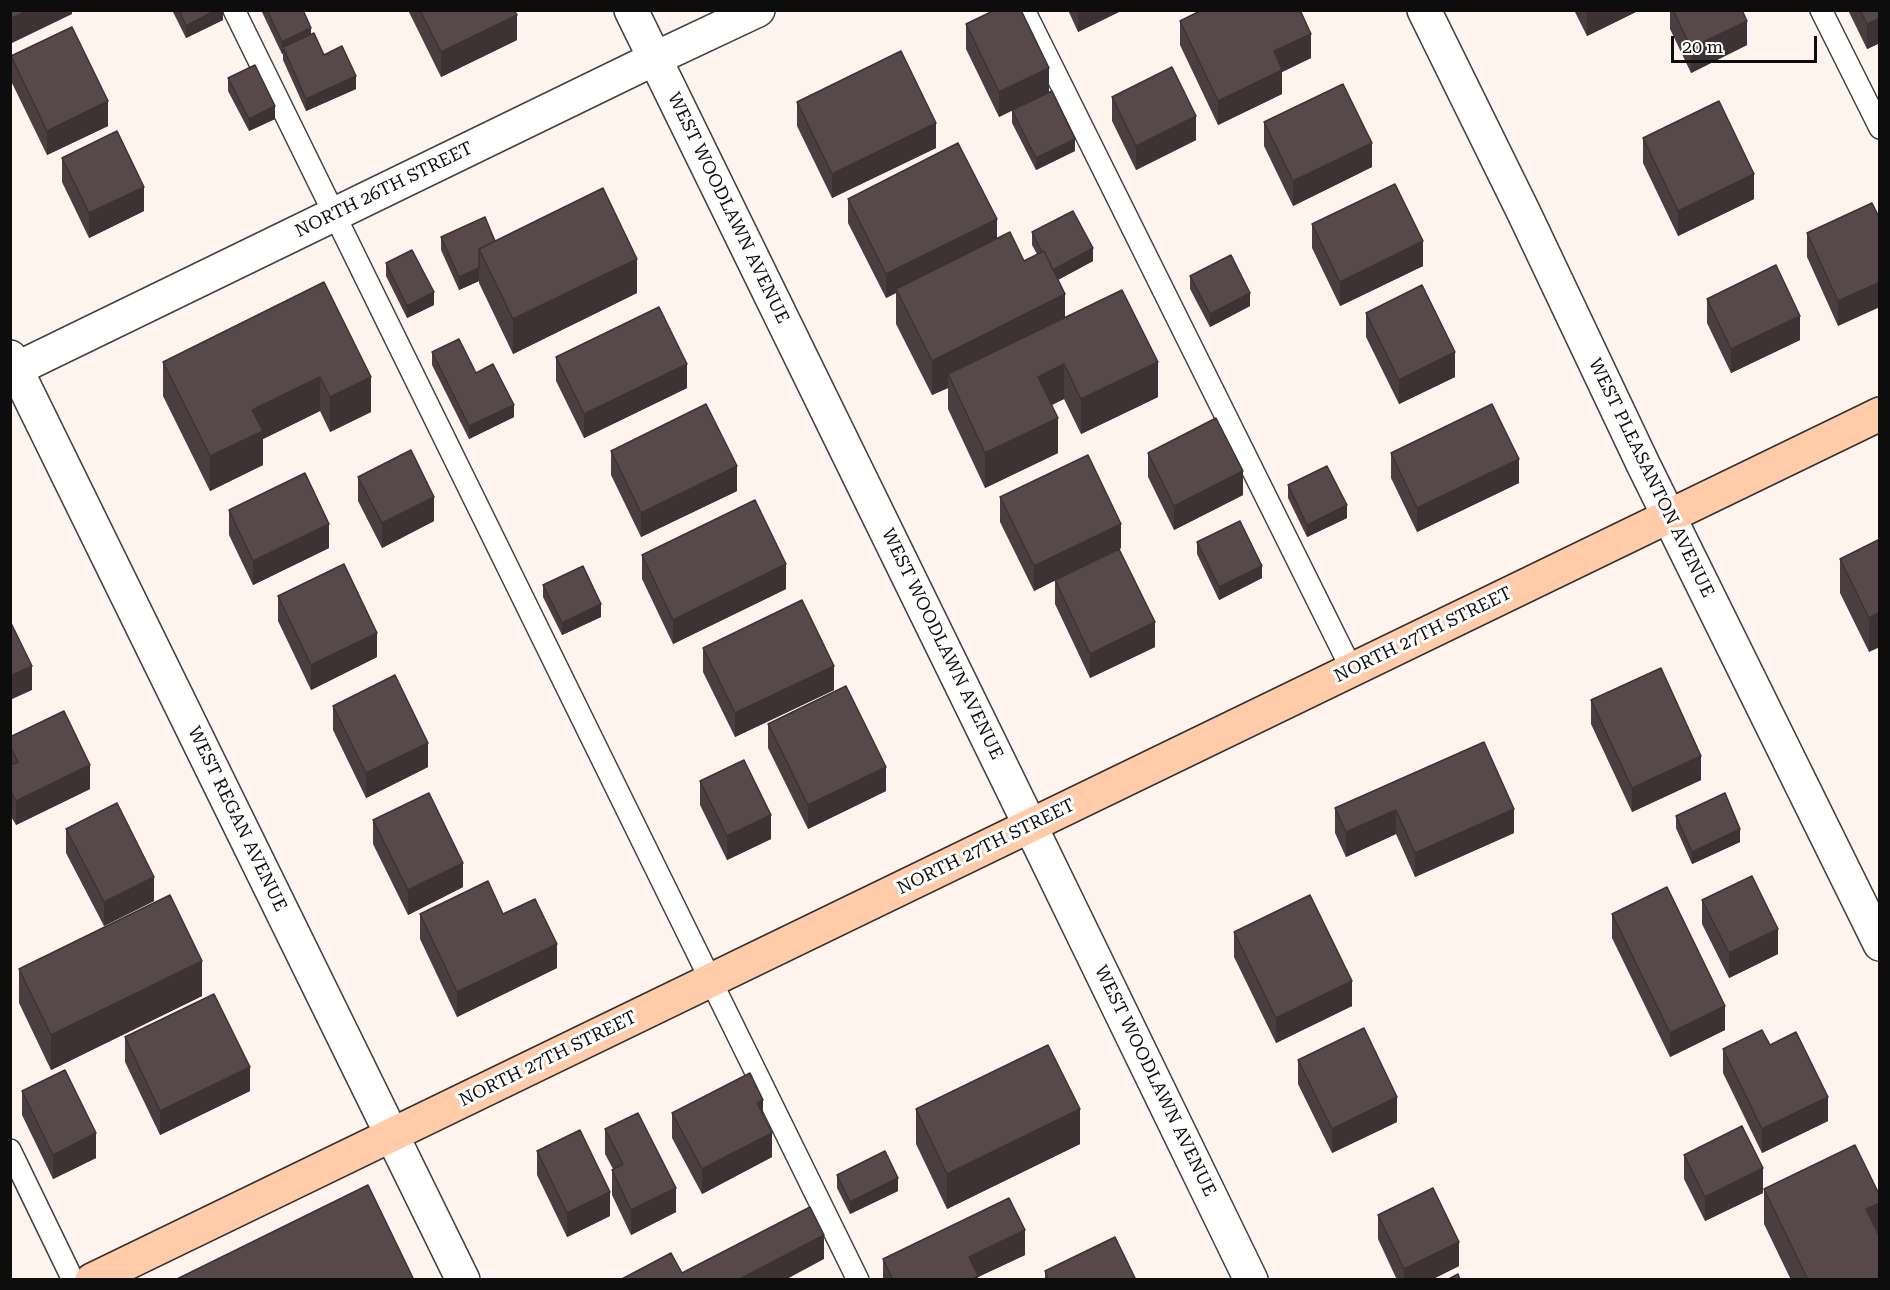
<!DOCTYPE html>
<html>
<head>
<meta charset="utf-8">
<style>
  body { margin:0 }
  #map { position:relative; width:1890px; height:1290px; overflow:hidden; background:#fff3ed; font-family:"Roboto Serif",serif }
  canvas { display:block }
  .frame { position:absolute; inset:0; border:12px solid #0d0d0d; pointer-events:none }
  .scale { position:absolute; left:1671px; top:36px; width:146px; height:27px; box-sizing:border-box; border:3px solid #0d0d0d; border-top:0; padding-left:8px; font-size:18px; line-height:21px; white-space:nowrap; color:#0d0d0d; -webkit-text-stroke:4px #fff; paint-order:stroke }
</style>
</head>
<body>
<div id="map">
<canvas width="1890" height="1290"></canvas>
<div class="frame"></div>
<div class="scale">20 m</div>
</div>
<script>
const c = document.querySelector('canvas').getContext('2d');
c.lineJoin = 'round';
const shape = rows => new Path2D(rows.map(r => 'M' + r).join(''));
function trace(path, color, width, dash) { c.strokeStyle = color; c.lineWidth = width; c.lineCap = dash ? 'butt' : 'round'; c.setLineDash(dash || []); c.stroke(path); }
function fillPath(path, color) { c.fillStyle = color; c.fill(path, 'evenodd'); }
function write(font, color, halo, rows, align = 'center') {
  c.font = font + ' "Roboto Serif",serif'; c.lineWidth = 6; c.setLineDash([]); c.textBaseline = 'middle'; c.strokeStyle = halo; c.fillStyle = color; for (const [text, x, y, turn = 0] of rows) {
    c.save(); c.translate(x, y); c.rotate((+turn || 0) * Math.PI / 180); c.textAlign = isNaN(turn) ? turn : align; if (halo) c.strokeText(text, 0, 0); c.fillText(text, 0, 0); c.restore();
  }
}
const lane = shape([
  [234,10,858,1280],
  [1024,10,1352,670],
  [1821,10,1880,128],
  [10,1150,73,1280]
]);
const street = shape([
  [631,10,1007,778,1251,1280],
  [1424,10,1524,213,1643,464,1880,944],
  [10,357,463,1280],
  [10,372,654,59,758,10]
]);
const secondary = shape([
  [92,1280,1880,414]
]);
const wall = shape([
  [172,10,223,10,223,20,186,38],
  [261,10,303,10,311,34,324,55,356,89,306,111,283,60,283,54,282,54],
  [408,10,514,10,517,40,441,77],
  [1068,10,1123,10,1078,32],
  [1574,10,1640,10,1587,36],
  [1670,10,1742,10,1747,45,1691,73,1670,29],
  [1848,10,1880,10,1880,43,1867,49],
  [1180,21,1311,58,1282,72,1282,94,1218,125,1180,45],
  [966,24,1049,92,1075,151,1036,170,1012,123,1012,110,999,117,966,49],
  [11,56,108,126,47,155,11,81],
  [228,78,275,119,249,131,228,91],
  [1112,97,1196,140,1136,170,1112,121],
  [797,102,936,148,832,198,797,126],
  [1264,122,1372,167,1293,206,1264,146],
  [1643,138,1754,199,1678,236,1643,163],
  [62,158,144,211,89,238,62,182],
  [848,199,997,239,1024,261,1037,254,1032,245,1032,232,1093,261,1058,280,1065,317,1158,397,1081,434,1064,399,1051,405,1058,453,985,488,948,409,948,388,932,395,896,324,896,293,886,298,848,223],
  [1872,203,1838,326,1807,257,1807,233],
  [1312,224,1423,266,1340,306,1312,248],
  [441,237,495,240,637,293,513,354,479,283,479,281,459,290,441,250],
  [386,263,434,305,407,318,386,276],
  [1190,276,1250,306,1210,327,1190,289],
  [324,282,371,412,330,432,320,411,263,439,263,465,210,491,163,396,163,362],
  [1707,299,1800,340,1731,373,1707,323],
  [1366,313,1455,377,1399,404,1366,337],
  [432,352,514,417,469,439,432,365],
  [556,357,687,388,584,438,556,381],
  [611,451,737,491,641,537,611,475],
  [1148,453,1243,495,1174,530,1148,477],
  [1391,453,1519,483,1417,532,1391,478],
  [358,477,434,521,382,548,358,501],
  [1288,485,1347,518,1307,537,1288,498],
  [1000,497,1121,548,1119,549,1155,647,1090,678,1055,604,1055,580,1034,591,1000,522],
  [229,510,329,548,253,585,229,535],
  [1880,539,1869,652,1840,593,1840,559],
  [1197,542,1262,578,1219,600,1197,554],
  [642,555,786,589,673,644,642,579],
  [543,585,601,617,562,635,543,597],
  [278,596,377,657,311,690,278,621],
  [703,648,834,690,735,737,703,672],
  [1591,700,1701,780,1632,812,1591,724],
  [333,706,428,767,366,798,333,730],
  [768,724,886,791,808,829,768,748],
  [10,737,90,789,16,825,10,815],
  [1484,742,1514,833,1415,877,1396,834,1346,857,1335,833,1335,808],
  [700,781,771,839,727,860,700,805],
  [1676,816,1740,842,1692,864,1676,828],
  [373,820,463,887,408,915,373,844],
  [66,829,154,901,104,926,66,853],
  [1702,900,1778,954,1729,978,1702,924],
  [420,914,503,914,557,968,457,1017,420,939],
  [1612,914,1725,1030,1670,1057,1612,938],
  [1234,932,1352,1006,1276,1043,1234,957],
  [19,969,202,996,51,1070,19,1003],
  [125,1037,250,1091,160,1135,125,1062],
  [1770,1045,1828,1121,1762,1153,1723,1073,1723,1049],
  [1298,1060,1397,1122,1332,1153,1298,1084],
  [22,1091,96,1158,53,1179,22,1115],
  [916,1109,1080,1144,947,1209,916,1144],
  [672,1113,763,1115,772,1157,702,1194,672,1138],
  [605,1129,676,1212,631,1235,612,1195,612,1170,613,1169,605,1154],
  [537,1151,610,1216,567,1237,537,1175],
  [1684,1155,1763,1193,1705,1221,1684,1179],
  [837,1175,898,1191,850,1214,837,1188],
  [1764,1189,1880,1280,1791,1280,1764,1224],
  [1378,1215,1459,1266,1431,1280,1397,1280,1378,1239],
  [1025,1255,978,1277,978,1280,883,1280,883,1259],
  [1045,1271,1136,1280,1045,1280]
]);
const shadedWall = shape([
  [29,10,72,10,72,14,10,44,10,19],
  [216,10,223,10,223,20,186,38,186,26],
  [1078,10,1123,10,1078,32],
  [1590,10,1640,10,1587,36,1587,12],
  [517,15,517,40,441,77,441,52],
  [1880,18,1880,43,1867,49,1867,24],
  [1747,21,1747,45,1691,73,1691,48],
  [311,28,311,40,283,47,283,54,282,54,282,42],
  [1311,34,1311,58,1282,72,1282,94,1218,125,1218,101,1274,51],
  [1049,68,1049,93,999,117,999,92],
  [356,76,356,89,306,111,306,99],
  [108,101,108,126,47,155,47,131],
  [275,106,275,119,249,131,249,119],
  [1196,116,1196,140,1136,170,1136,146],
  [936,123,936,148,832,198,832,174],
  [1075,139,1075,151,1036,170,1036,158],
  [1372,143,1372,167,1293,206,1293,181],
  [1754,174,1754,199,1678,236,1678,211],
  [144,187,144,211,89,238,89,213],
  [997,219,997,243,896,289,896,293,886,298,886,274],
  [1423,241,1423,266,1340,306,1340,282],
  [1093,248,1093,261,1052,283,1052,270],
  [637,259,637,293,513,354,513,319],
  [479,268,479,281,459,290,459,277],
  [1880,282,1880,307,1838,326,1838,301],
  [434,292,434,305,407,318,407,306],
  [1250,293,1250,306,1210,327,1210,314],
  [1065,294,1065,329,948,374,948,388,932,395,932,361],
  [1800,316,1800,340,1731,373,1731,349],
  [1455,352,1455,377,1399,404,1399,380],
  [1158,362,1158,397,1081,434,1081,399],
  [687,364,687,388,584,438,584,414],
  [1064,364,1064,399,1038,412,1038,377],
  [320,377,320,411,263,439,263,465,210,491,210,456,252,410],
  [371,377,371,412,330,432,330,397],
  [514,405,514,417,469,439,469,426],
  [1058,418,1058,453,985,488,985,453],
  [1519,459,1519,483,1417,532,1417,508],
  [737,466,737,491,641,537,641,513],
  [1243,471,1243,495,1174,530,1174,506],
  [434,497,434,521,382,548,382,523],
  [1347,505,1347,518,1307,537,1307,525],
  [329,524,329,548,253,585,253,561],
  [1121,524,1121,548,1034,591,1034,566],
  [786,564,786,589,673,644,673,620],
  [1262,566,1262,578,1219,600,1219,587],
  [601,604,601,617,562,635,562,623],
  [1880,612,1880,647,1869,652,1869,618],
  [1155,622,1155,647,1090,678,1090,654],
  [377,633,377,657,311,690,311,665],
  [32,666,32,690,10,700,10,676],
  [834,666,834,690,735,737,735,713],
  [428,743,428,767,366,798,366,773],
  [1701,756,1701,780,1632,812,1632,788],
  [90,765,90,789,16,825,16,801],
  [886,767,886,791,808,829,808,805],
  [1514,809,1514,833,1415,877,1415,853],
  [1396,810,1396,834,1346,857,1346,832],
  [771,815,771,839,727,860,727,836],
  [1740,829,1740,842,1692,864,1692,852],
  [463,863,463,887,408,915,408,890],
  [154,877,154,901,104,926,104,902],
  [1778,929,1778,954,1729,978,1729,953],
  [557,944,557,968,457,1017,457,992],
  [202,961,202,996,51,1070,51,1035],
  [1352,981,1352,1006,1276,1043,1276,1018],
  [1725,1006,1725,1030,1670,1057,1670,1033],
  [250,1067,250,1091,160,1135,160,1111],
  [1397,1097,1397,1122,1332,1153,1332,1129],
  [1828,1097,1828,1121,1762,1153,1762,1129],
  [763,1100,763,1124,757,1103],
  [1080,1109,1080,1144,947,1209,947,1174],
  [96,1133,96,1158,53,1179,53,1155],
  [772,1133,772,1157,702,1194,702,1169],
  [1763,1168,1763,1193,1705,1221,1705,1197],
  [898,1178,898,1191,850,1214,850,1202],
  [676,1188,676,1212,631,1235,631,1210],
  [610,1192,610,1216,567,1237,567,1213],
  [1880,1203,1880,1237,1866,1209],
  [1025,1230,1025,1255,978,1277,978,1280,969,1280,969,1257],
  [824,1235,824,1259,785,1280,738,1280],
  [1459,1242,1459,1266,1431,1280,1404,1280,1404,1269]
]);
const building = shape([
  [10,10,29,10,10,19,10,10],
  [179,10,216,10,186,26,179,10],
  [267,10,303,10,311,28,282,42,267,10],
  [420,10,514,10,517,15,441,52,420,10],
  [995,10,1021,10,1049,68,999,92,966,24,995,10],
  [1202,10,1300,10,1311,34,1274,51,1282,70,1218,101,1180,21,1202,10],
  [1673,10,1742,10,1747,21,1691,48,1673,10],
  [1860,10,1880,10,1880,18,1867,24,1860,10],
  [72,27,108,101,47,131,11,56,72,27],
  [314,33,324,55,342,46,356,76,306,99,283,47,314,33],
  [901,51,936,123,832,174,797,102,901,51],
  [255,65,275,106,249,119,228,78,255,65],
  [1172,67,1196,116,1136,146,1112,97,1172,67],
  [1343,84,1372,143,1293,181,1264,122,1343,84],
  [1052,91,1075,139,1036,158,1012,110,1052,91],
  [1719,101,1754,174,1678,211,1643,138,1719,101],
  [117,131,144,187,89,213,62,158,117,131],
  [958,143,997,219,886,274,848,199,958,143],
  [1395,184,1423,241,1340,282,1312,224,1395,184],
  [603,188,637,259,513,319,479,249,603,188],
  [1872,203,1880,219,1880,282,1838,301,1807,233,1872,203],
  [1073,211,1093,248,1053,270,1044,251,1042,252,1032,232,1073,211],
  [485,217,495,241,479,249,479,268,459,277,441,237,485,217],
  [1010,232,1024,261,1044,251,1065,294,932,361,896,289,1010,232],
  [412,250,434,292,407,306,386,263,412,250],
  [1231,255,1250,293,1210,314,1190,276,1231,255],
  [1776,265,1800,316,1731,349,1707,299,1776,265],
  [324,282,371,377,330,397,320,377,252,410,263,431,210,456,163,362,324,282],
  [1422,285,1455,352,1399,380,1366,313,1422,285],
  [1122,290,1158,362,1081,399,1064,364,1038,377,1058,418,985,453,948,374,1122,290],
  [659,307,687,364,584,414,556,357,659,307],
  [459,339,476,373,493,364,514,405,469,426,432,352,459,339],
  [706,404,737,466,641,513,611,451,706,404],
  [1492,404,1519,459,1417,508,1391,453,1492,404],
  [1216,418,1243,471,1174,506,1148,453,1216,418],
  [411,450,434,497,382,523,358,477,411,450],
  [1088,455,1121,524,1034,566,1000,497,1088,455],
  [1327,466,1347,505,1307,525,1288,485,1327,466],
  [305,473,329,524,253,561,229,510,305,473],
  [755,500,786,564,673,620,642,555,755,500],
  [1240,521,1262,566,1219,587,1197,542,1240,521],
  [1880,539,1880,612,1869,618,1840,559,1880,539],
  [1119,549,1155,622,1090,654,1055,580,1119,549],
  [344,564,377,633,311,665,278,596,344,564],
  [583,566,601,604,562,623,543,585,583,566],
  [802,600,834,666,735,713,703,648,802,600],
  [10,621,32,666,10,676,10,621],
  [1661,668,1701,756,1632,788,1591,700,1661,668],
  [395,675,428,743,366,773,333,706,395,675],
  [846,686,886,767,808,805,768,724,846,686],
  [64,711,90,765,16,801,10,790,10,765,18,762,10,746,10,737,64,711],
  [1484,742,1514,809,1415,853,1396,810,1346,832,1335,808,1484,742],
  [744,760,771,815,727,836,700,781,744,760],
  [429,793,463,863,408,890,373,820,429,793],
  [1725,793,1740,829,1692,852,1676,816,1725,793],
  [117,803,154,877,104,902,66,829,117,803],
  [1752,876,1778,929,1729,953,1702,900,1752,876],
  [488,881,503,914,535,899,557,944,457,992,420,914,488,881],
  [1667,887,1725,1006,1670,1033,1612,914,1667,887],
  [170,895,202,961,51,1035,19,969,170,895],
  [1310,895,1352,981,1276,1018,1234,932,1310,895],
  [214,994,250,1067,160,1111,125,1037,214,994],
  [1364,1028,1397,1097,1332,1129,1298,1060,1364,1028],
  [1762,1030,1770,1045,1796,1032,1828,1097,1762,1129,1723,1049,1762,1030],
  [1048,1045,1080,1109,947,1174,916,1109,1048,1045],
  [65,1070,96,1133,53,1155,22,1091,65,1070],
  [750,1073,763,1100,757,1103,772,1133,702,1169,672,1113,750,1073],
  [638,1113,676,1188,631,1210,612,1170,623,1164,605,1129,638,1113],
  [1742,1126,1763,1168,1705,1197,1684,1155,1742,1126],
  [580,1130,610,1192,567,1213,537,1151,580,1130],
  [1855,1145,1880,1196,1880,1203,1866,1209,1880,1238,1880,1277,1875,1280,1808,1280,1764,1189,1855,1145],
  [885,1151,898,1178,850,1202,837,1175,885,1151],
  [368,1185,414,1280,175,1280,368,1185],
  [1433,1188,1459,1242,1404,1269,1378,1215,1433,1188],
  [1009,1198,1025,1230,969,1257,978,1276,971,1280,893,1280,883,1259,1009,1198],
  [810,1207,824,1235,738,1280,620,1280,671,1253,682,1273,810,1207],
  [1115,1237,1136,1280,1049,1280,1045,1271,1115,1237],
  [1458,1274,1460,1280,1447,1280,1458,1274]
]);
const streetNames = [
  ["NORTH 26TH STREET",384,190,-26],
  ["WEST WOODLAWN AVENUE",728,208,64],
  ["WEST PLEASANTON AVENUE",1651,478,64],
  ["NORTH 27TH STREET",1423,635,-26],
  ["WEST WOODLAWN AVENUE",942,644,64],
  ["WEST REGAN AVENUE",237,819,64],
  ["NORTH 27TH STREET",986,847,-26],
  ["NORTH 27TH STREET",548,1059,-26],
  ["WEST WOODLAWN AVENUE",1155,1081,64]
];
trace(lane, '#404040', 24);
trace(street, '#404040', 36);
trace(secondary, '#2f2f2f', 36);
trace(lane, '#fff', 21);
trace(street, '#fff', 33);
trace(secondary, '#ffcba8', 33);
fillPath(wall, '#4b3e40');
fillPath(shadedWall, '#3d3234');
fillPath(building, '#57484a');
trace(building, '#3d3234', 1.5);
write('18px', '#0d0d0d', '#fff', streetNames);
</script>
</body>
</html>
